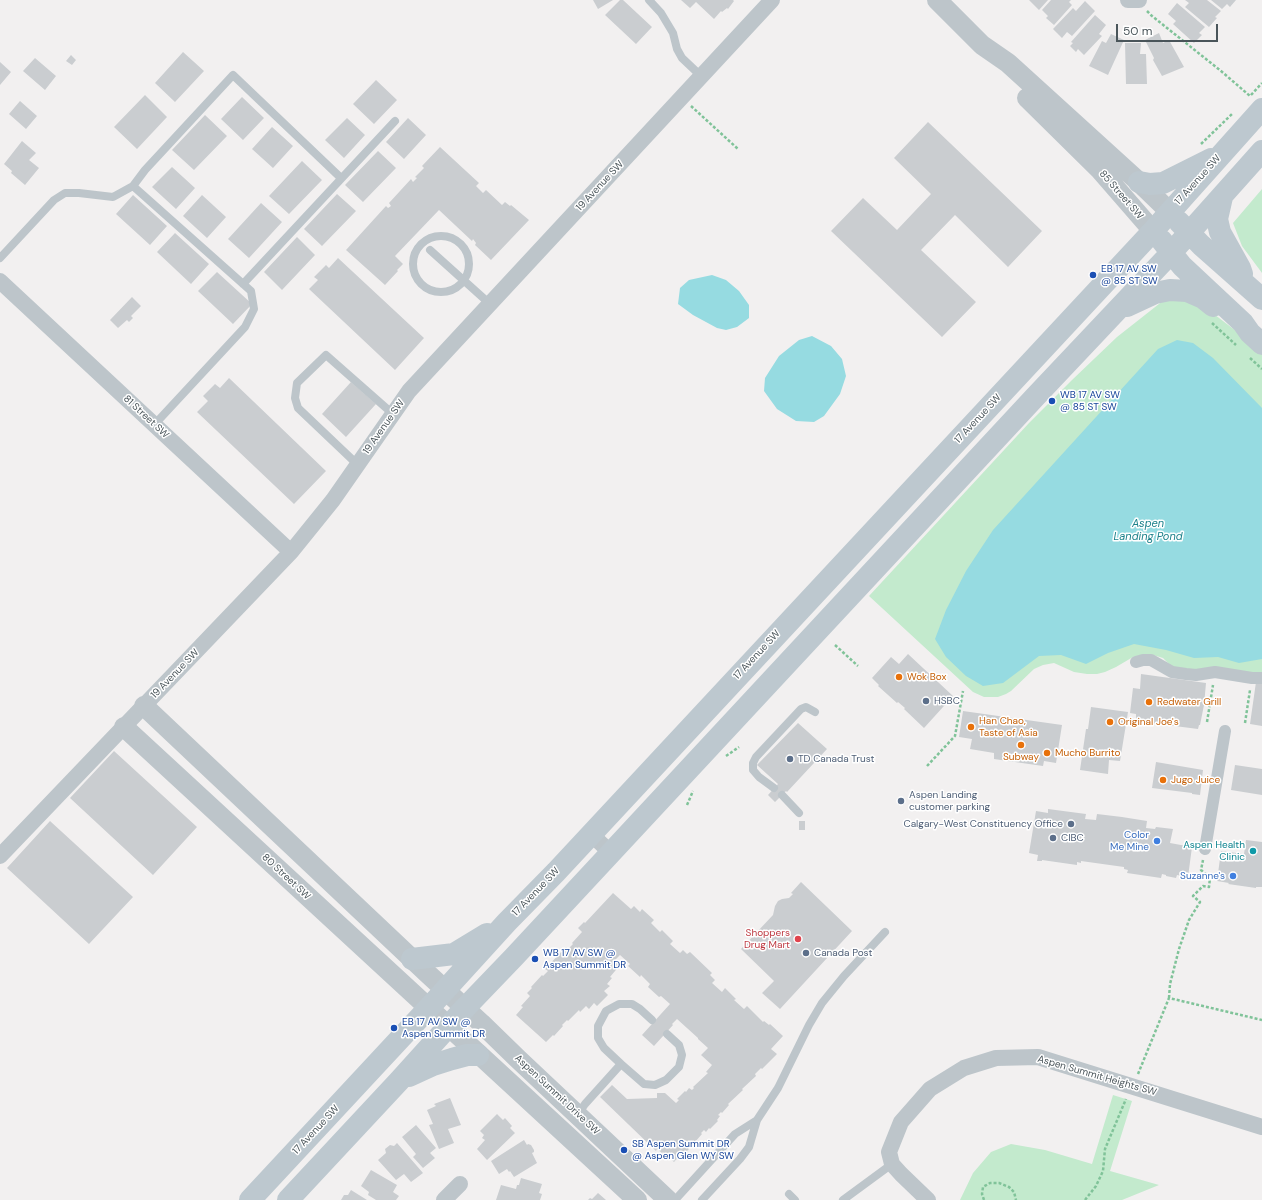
<!DOCTYPE html>
<html>
<head>
<meta charset="utf-8">
<style>
  body { margin:0 }
  #map { position:relative; width:1262px; height:1200px; overflow:hidden; background:#f2f0f0; font-family:"DM Sans",sans-serif }
  canvas { display:block }
  .scale { position:absolute; left:1116px; top:24px; width:102px; height:18px; box-sizing:border-box; border:2px solid #4a555a; border-top:0; padding-left:5px; font-size:12px; line-height:14px; white-space:nowrap; color:#4a555a; -webkit-text-stroke:3px #fff; paint-order:stroke }
</style>
</head>
<body>
<div id="map">
<canvas width="1262" height="1200"></canvas>
<div class="scale">50 m</div>
</div>
<script>
const c = document.querySelector('canvas').getContext('2d');
c.lineJoin = 'round';
function fillPath(path, color) { c.fillStyle = color; c.fill(path, 'evenodd'); }
const shape = rows => new Path2D(rows.map(r => 'M' + r).join(''));
function trace(path, color, width, dash) { c.strokeStyle = color; c.lineWidth = width; c.lineCap = dash ? 'butt' : 'round'; c.setLineDash(dash || []); c.stroke(path); }
function write(font, color, halo, rows, align = 'center') {
  c.font = font + ' "DM Sans",sans-serif'; c.lineWidth = 3; c.setLineDash([]); c.textBaseline = 'middle'; c.strokeStyle = halo; c.fillStyle = color; for (const [text, x, y, turn = 0] of rows) {
    c.save(); c.translate(x, y); c.rotate((+turn || 0) * Math.PI / 180); c.textAlign = isNaN(turn) ? turn : align; if (halo) c.strokeText(text, 0, 0); c.fillText(text, 0, 0); c.restore();
  }
}
const green = shape([
  [1262,189,1262,273,1242,246,1233,223],
  [1190,299,1206,308,1253,344,1262,353,1262,674,1179,669,1170,665,1163,658,1153,655,1133,657,1116,667,1105,672,1097,674,1087,674,1074,672,1054,663,1043,665,1034,669,1011,691,1006,694,998,697,984,697,973,692,869,596,1029,423,1072,380,1117,337,1164,300],
  [1113,1095,1132,1101,1110,1171,1159,1185,1122,1200,960,1200,973,1173,991,1152,1011,1144,1045,1150,1092,1164]
]);
const water = shape([
  [712,275,726,280,739,291,749,305,749,318,737,327,726,330,717,328,693,315,678,304,680,288,689,280],
  [812,336,831,346,842,359,846,376,840,394,824,416,814,422,796,421,777,409,764,391,765,378,779,356,799,340],
  [1177,340,1193,343,1213,358,1262,408,1262,659,1239,663,1218,657,1194,658,1166,650,1134,644,1108,653,1086,664,1061,655,1039,656,1003,683,983,686,966,676,946,657,935,639,946,610,966,571,993,530,1158,349]
]);
const building = shape([
  [593,0,613,0,598,9],
  [620,0,623,0,652,27,636,44,605,15],
  [681,0,733,0,734,1,728,9,727,8,722,12,721,11,714,19,696,2,690,8],
  [1029,0,1048,0,1039,10],
  [1051,0,1071,0,1069,2,1072,5,1054,25,1046,18,1048,16,1042,10],
  [1185,0,1207,0,1221,11,1215,17,1217,18,1209,27,1185,7,1189,3],
  [1211,0,1236,0,1230,7,1227,4,1222,9],
  [1085,1,1095,11,1072,36,1067,32,1062,38,1053,29,1073,8,1076,11],
  [1177,3,1205,27,1199,33,1202,35,1194,43,1173,24,1176,21,1168,14],
  [1095,15,1106,25,1099,34,1102,36,1084,55,1078,49,1076,52,1070,46,1073,43,1071,42],
  [1159,33,1163,43,1169,40,1184,67,1162,76,1153,60,1154,58,1145,40],
  [1111,34,1124,40,1108,75,1089,66,1102,41,1106,43],
  [1125,43,1141,43,1140,54,1146,54,1147,84,1126,84],
  [183,52,204,71,175,102,155,83],
  [71,55,76,60,72,65,66,61],
  [35,58,56,76,45,90,23,71],
  [0,62,11,72,0,85],
  [376,80,397,100,374,124,353,104],
  [145,95,167,117,137,149,114,127],
  [242,97,264,118,243,140,221,119],
  [20,101,37,116,26,129,9,114],
  [205,115,227,136,194,170,172,150],
  [347,118,365,135,344,158,325,140],
  [408,118,426,135,404,159,386,142],
  [928,122,1042,231,1008,267,955,215,921,250,976,302,942,337,831,231,863,198,897,230,931,194,894,158],
  [272,127,293,146,273,168,252,149],
  [22,141,36,153,29,160,39,168,25,185,11,173,12,171,4,164],
  [440,147,479,183,476,186,483,193,486,190,502,205,505,202,510,206,511,205,529,220,491,260,475,245,476,243,473,239,472,241,439,210,395,256,403,264,397,270,398,271,385,285,346,250,386,206,388,208,391,206,389,203,411,179,413,182,417,178,415,177,424,168,422,166],
  [378,151,396,168,363,202,345,185],
  [302,161,322,180,289,214,269,196],
  [172,167,195,188,176,209,152,187],
  [337,194,356,211,322,246,304,229],
  [133,195,167,226,150,245,116,214],
  [202,195,226,217,207,238,183,216],
  [261,203,282,222,249,258,228,239],
  [175,233,209,264,191,284,157,252],
  [297,237,315,255,282,290,264,272],
  [338,258,424,338,395,370,309,289,318,280,314,277,326,265,329,268],
  [217,272,252,304,233,324,198,291],
  [132,297,141,306,131,316,133,318,129,322,127,320,118,328,110,320],
  [229,378,326,471,294,504,197,412,208,401,203,396,215,384,220,388],
  [351,382,376,404,346,437,322,414],
  [908,654,953,696,924,728,904,709,905,708,898,702,897,703,878,686,879,685,872,678,891,657,899,664],
  [1141,674,1206,683,1204,705,1200,725,1199,725,1198,729,1136,721,1136,714,1130,713,1133,688,1140,689],
  [1256,682,1262,683,1262,726,1250,724],
  [1091,707,1128,712,1120,761,1109,760,1108,774,1080,770,1086,729,1088,729],
  [963,711,1062,725,1056,763,1044,761,1043,766,994,759,994,753,970,749,972,739,959,737],
  [798,723,827,749,787,792,786,791,775,802,768,795,778,784,757,765],
  [114,751,197,827,153,875,70,798],
  [1156,762,1203,770,1200,795,1192,794,1192,793,1152,788],
  [1235,765,1262,769,1262,795,1231,790],
  [1048,809,1086,814,1085,819,1096,820,1097,814,1122,817,1147,821,1146,828,1155,829,1156,827,1173,829,1170,843,1192,847,1188,877,1177,875,1176,878,1166,876,1166,875,1162,874,1161,878,1127,873,1128,870,1124,869,1124,867,1081,861,1081,863,1077,862,1077,865,1042,860,1042,861,1037,861,1038,855,1029,853,1036,811,1048,813],
  [50,821,133,897,89,944,7,868],
  [799,821,805,821,805,830,799,830],
  [1246,840,1262,842,1262,887,1256,887,1256,888,1228,884,1229,883,1217,881,1221,851,1244,854],
  [801,882,852,931,780,1009,762,993,774,981,741,949,773,915,775,906,778,901,782,899,789,898,793,894,791,893],
  [613,893,631,909,634,906,640,912,642,909,654,920,651,923,660,932,662,930,673,941,670,944,680,953,683,950,687,954,690,952,712,973,710,975,715,980,712,983,722,992,725,988,736,999,734,1000,744,1009,747,1006,763,1022,764,1021,769,1025,770,1024,783,1036,771,1049,777,1054,762,1069,761,1068,755,1074,756,1076,742,1089,743,1090,728,1104,729,1105,722,1113,721,1112,718,1115,720,1116,717,1120,718,1121,710,1129,709,1128,706,1132,704,1130,701,1133,702,1134,695,1142,693,1141,687,1147,689,1149,681,1157,680,1155,674,1162,663,1152,662,1153,657,1149,656,1151,600,1097,612,1085,627,1099,657,1098,657,1093,665,1093,676,1103,679,1100,677,1099,685,1091,686,1092,689,1088,692,1090,694,1088,693,1087,708,1073,706,1072,712,1065,701,1055,708,1048,698,1039,698,1038,677,1019,672,1024,673,1025,654,1046,642,1035,670,1004,661,996,659,997,648,987,650,984,641,975,640,977,628,966,630,964,620,955,615,960,620,965,610,977,612,978,607,984,610,986,604,991,608,995,597,1006,594,1003,589,1009,586,1006,580,1012,579,1010,568,1021,567,1020,562,1025,563,1026,554,1036,553,1035,546,1042,516,1015,523,1007,521,1006,530,996,527,993,532,988,531,987,542,975,543,976,548,971,545,969,566,947,568,949,573,944,572,943,582,932,578,928,584,922,585,923],
  [450,1098,461,1125,448,1129,454,1143,439,1149,429,1125,433,1124,427,1110,436,1106,434,1104],
  [497,1114,503,1120,505,1118,512,1126,510,1128,515,1133,487,1160,477,1149,485,1140,482,1138,484,1135,480,1131],
  [416,1125,436,1148,430,1153,435,1158,423,1168,413,1157,416,1154,402,1137],
  [524,1140,527,1145,528,1144,531,1145,534,1150,534,1152,532,1153,537,1163,514,1177,510,1171,509,1172,507,1169,499,1174,491,1161],
  [397,1143,423,1173,411,1182,404,1174,396,1180,378,1160,386,1153,385,1149,390,1145,394,1146],
  [371,1170,397,1185,393,1192,399,1196,396,1200,376,1200,368,1195,369,1192,361,1186],
  [521,1178,542,1184,539,1193,542,1194,540,1200,496,1200,501,1185,516,1189,517,1185,519,1185],
  [351,1190,367,1200,341,1200,344,1195,348,1195],
  [598,1193,606,1200,588,1200,590,1198,592,1199]
]);
const path = shape([
  [1147,11,1152,16,1221,71,1250,96],
  [1251,95,1262,83],
  [691,106,738,149],
  [1201,144,1232,114],
  [1212,323,1236,345],
  [1250,358,1262,369],
  [835,645,858,666],
  [1207,722,1213,685],
  [1245,723,1250,690],
  [726,756,739,747],
  [927,766,955,736,963,691],
  [687,805,693,791],
  [1169,998,1170,984,1179,949,1189,920,1200,902,1193,896,1203,886,1209,887,1210,878,1201,870,1203,860],
  [1138,1074,1169,998,1262,1020],
  [984,1200,982,1194,983,1187,990,1183,999,1183,1009,1187,1014,1192,1016,1200],
  [1085,1200,1096,1186,1103,1171,1105,1149,1126,1099]
]);
const service = shape([
  [649,0,661,13,673,33,677,49,682,58,701,76],
  [133,186,145,170,233,75,341,178],
  '413 264a28 28 0 1 1 56 0a28 28 0 1 1-56 0Z',
  [430,250,490,304],
  [0,258,54,200,65,193,79,193,113,197,133,186,251,291,254,309,245,327,154,425],
  [243,284,395,121],
  [358,465,298,408,295,398,297,383,326,355,393,414],
  [774,788,759,777,753,770,753,763,756,757,801,709,806,707,815,712],
  [782,795,799,813],
  [621,1064,644,1084,655,1085,666,1080,679,1067,682,1055,679,1045,667,1034],
  [578,1114,585,1104,621,1064,604,1048,598,1038,598,1026,606,1011,619,1004,632,1004,640,1009,652,1020],
  [789,1194,795,1200],
  [675,1200,735,1134,757,1120],
  [702,1200,740,1159,749,1147,757,1120,778,1088,809,1025,822,1003,844,976,885,932],
  [843,1200,892,1164]
]);
const pedestrian = shape([
  [1136,662,1143,660,1151,660,1172,672,1186,674,1196,675,1215,672,1252,678,1262,678],
  [1205,849,1225,731]
]);
const minor = shape([
  [1128,0,1139,0],
  [0,281,291,552],
  [591,834,611,853],
  [0,856,291,552,333,500,409,391,772,0],
  [444,1200,460,1184],
  [928,1200,901,1174,892,1164,889,1152,901,1122,930,1089,964,1068,996,1058,1038,1057,1262,1127]
]);
const tertiary = shape([
  [937,0,982,45,1008,63,1139,182,1170,212],
  [1027,98,1100,170,1153,231],
  [144,706,428,974,481,1023,518,1059,668,1200],
  [124,727,637,1200]
]);
const secondary = shape([
  [1139,182,1150,184,1163,183,1211,159],
  [1222,197,1217,219,1220,232,1240,268,1242,274],
  [1179,222,1201,245,1262,299],
  [1162,241,1182,266,1243,323,1250,333,1262,344],
  [1127,306,1155,293,1170,290,1187,291,1203,298,1213,306],
  [412,959,454,954,487,934],
  [409,1076,433,1065,452,1059,467,1055,478,1055],
  [250,1200,436,1000,507,922,556,872,1153,231,1262,109],
  [288,1200,399,1081,465,1008,514,957,1035,397,1171,253,1262,151]
]);
const markers = [
  [1093,275,4,"#1a4fb4"],
  [1052,401,4,"#1a4fb4"],
  [899,677,4,"#e8710a"],
  [926,701,4,"#5c6f8a"],
  [1149,702,4,"#e8710a"],
  [1110,722,4,"#e8710a"],
  [971,727,4,"#e8710a"],
  [1021,745,4,"#e8710a"],
  [1047,753,4,"#e8710a"],
  [790,759,4,"#5c6f8a"],
  [1163,780,4,"#e8710a"],
  [901,801,4,"#5c6f8a"],
  [1071,824,4,"#5c6f8a"],
  [1053,838,4,"#5c6f8a"],
  [1157,841,4,"#3f7fe0"],
  [1253,851,4,"#0f9aa8"],
  [1233,876,4,"#3f7fe0"],
  [798,939,4,"#e0444e"],
  [806,953,4,"#5c6f8a"],
  [535,959,4,"#1a4fb4"],
  [394,1028,4,"#1a4fb4"],
  [624,1150,4,"#1a4fb4"]
];
const streetNames = [
  ["17 Avenue SW",1198,180,-48],
  ["19 Avenue SW",600,186,-47],
  ["85 Street SW",1121,195,49],
  ["81 Street SW",146,417,43],
  ["17 Avenue SW",978,419,-47],
  ["19 Avenue SW",384,427,-55],
  ["17 Avenue SW",757,655,-47],
  ["19 Avenue SW",175,674,-46],
  ["80 Street SW",286,877,43],
  ["17 Avenue SW",536,892,-46],
  ["Aspen Summit Heights SW",1097,1076,16],
  ["Aspen Summit Drive SW",557,1095,43],
  ["17 Avenue SW",316,1130,-47]
];
const transitNames = [
  ["EB 17 AV SW",1101,269],
  ["@ 85 ST SW",1101,281],
  ["WB 17 AV SW",1060,395],
  ["@ 85 ST SW",1060,407],
  ["WB 17 AV SW @",543,953],
  ["Aspen Summit DR",543,965],
  ["EB 17 AV SW @",402,1022],
  ["Aspen Summit DR",402,1034],
  ["SB Aspen Summit DR",632,1144],
  ["@ Aspen Glen WY SW",632,1156]
];
const foodNames = [
  ["Wok Box",907,677],
  ["Redwater Grill",1157,702],
  ["Han Chao,",979,721],
  ["Taste of Asia",979,733],
  ["Original Joe's",1118,722],
  ["Mucho Burrito",1055,753],
  ["Subway",1021,757,"center"],
  ["Jugo Juice",1171,780]
];
const serviceNames = [
  ["HSBC",934,701],
  ["TD Canada Trust",798,759],
  ["Aspen Landing",909,795],
  ["customer parking",909,807],
  ["Calgary-West Constituency Office",1063,824,"right"],
  ["CIBC",1061,838],
  ["Canada Post",814,953]
];
const shopNames = [
  ["Color",1149,835],
  ["Me Mine",1149,847],
  ["Suzanne's",1225,876]
];
const cultureNames = [
  ["Aspen Health",1245,845],
  ["Clinic",1245,857]
];
const healthNames = [
  ["Shoppers",790,933],
  ["Drug Mart",790,945]
];
const waterNames = [
  ["Aspen",1148,524],
  ["Landing Pond",1148,537]
];
fillPath(green, '#c3eacd');
fillPath(water, '#96dbe1');
fillPath(building, '#cacdd0');
trace(path, '#80c399', 2.5, [3, 2]);
trace(service, '#bdc5ca', 8);
trace(pedestrian, '#bdc5ca', 12);
trace(minor, '#bdc5ca', 16);
trace(tertiary, '#bdc5ca', 20);
trace(secondary, '#bdc8cf', 22);
for (const [x, y, r, color] of markers) { const dot = new Path2D(); dot.arc(x, y, r, 0, 2 * Math.PI); c.fillStyle = color; c.fill(dot); trace(dot, '#fff', 1.5); }
write('10px', '#4a555a', '#fff', streetNames);
write('10px', '#164399', '#fff', transitNames, 'left');
write('10px', '#c56008', '#fff', foodNames, 'left');
write('10px', '#4e5e75', '#fff', serviceNames, 'left');
write('10px', '#366cbe', '#fff', shopNames, 'right');
write('10px', '#0d838f', '#fff', cultureNames, 'right');
write('10px', '#be3a42', '#fff', healthNames, 'right');
write('italic 11px', '#1d828b', '#fff', waterNames);
</script>
</body>
</html>
